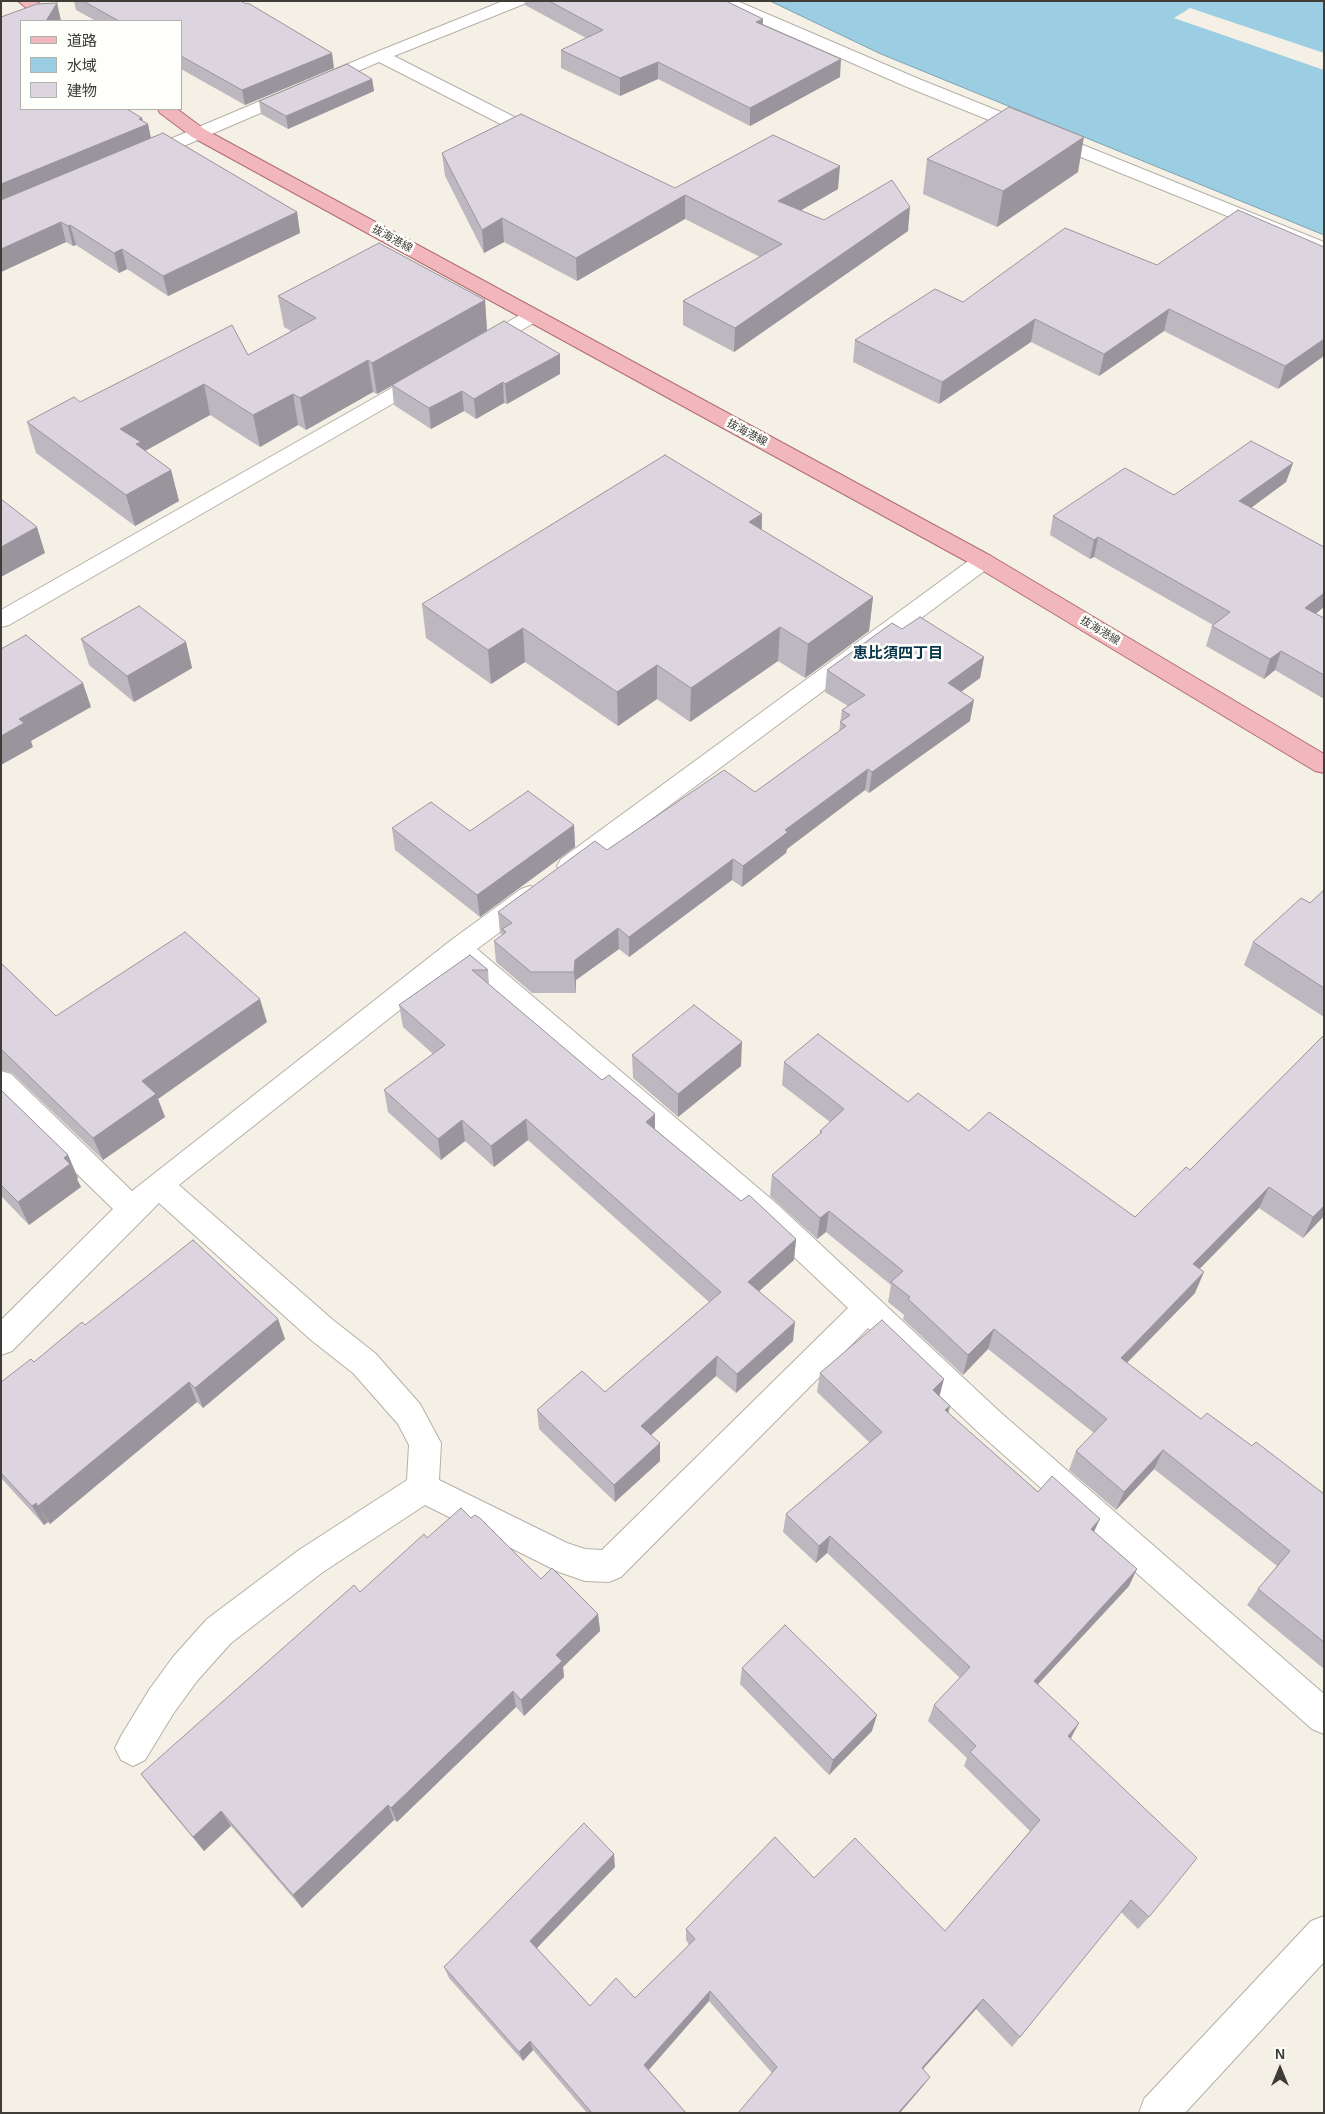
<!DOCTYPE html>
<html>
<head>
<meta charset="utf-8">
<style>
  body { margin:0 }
  #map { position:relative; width:1325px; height:2114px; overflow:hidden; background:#f5f0e5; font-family:Arial,"Noto Sans JP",sans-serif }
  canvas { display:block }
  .frame { position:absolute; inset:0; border:2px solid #3e3d38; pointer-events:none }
  .legend { position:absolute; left:20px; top:20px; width:162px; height:90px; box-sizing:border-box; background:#fefefb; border:1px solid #b1b1ad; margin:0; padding:6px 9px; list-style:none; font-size:15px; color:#3e3d38 }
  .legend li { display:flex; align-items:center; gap:10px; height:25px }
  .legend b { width:25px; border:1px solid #b1b1ad }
  .north { position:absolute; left:1255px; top:2044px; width:50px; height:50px; -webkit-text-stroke:4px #fefefb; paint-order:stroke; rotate:0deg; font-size:14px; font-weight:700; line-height:20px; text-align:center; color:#3e3d38 }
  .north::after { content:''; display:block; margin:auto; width:18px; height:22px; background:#3e3d38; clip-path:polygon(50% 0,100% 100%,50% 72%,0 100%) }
</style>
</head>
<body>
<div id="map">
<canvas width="1325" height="2114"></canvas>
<div class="frame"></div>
<ul class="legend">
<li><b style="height:6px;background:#f2b7bc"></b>道路</li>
<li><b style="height:14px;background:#9bcee3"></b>水域</li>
<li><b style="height:14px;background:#dcd5df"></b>建物</li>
</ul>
<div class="north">N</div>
</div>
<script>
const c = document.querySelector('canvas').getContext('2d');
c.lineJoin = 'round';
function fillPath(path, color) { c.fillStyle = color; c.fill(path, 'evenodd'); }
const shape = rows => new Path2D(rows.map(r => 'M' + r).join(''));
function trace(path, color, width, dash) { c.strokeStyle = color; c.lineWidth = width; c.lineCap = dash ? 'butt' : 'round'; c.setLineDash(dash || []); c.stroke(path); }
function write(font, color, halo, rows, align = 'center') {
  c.font = font + ' Arial,"Noto Sans JP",sans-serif'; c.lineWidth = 5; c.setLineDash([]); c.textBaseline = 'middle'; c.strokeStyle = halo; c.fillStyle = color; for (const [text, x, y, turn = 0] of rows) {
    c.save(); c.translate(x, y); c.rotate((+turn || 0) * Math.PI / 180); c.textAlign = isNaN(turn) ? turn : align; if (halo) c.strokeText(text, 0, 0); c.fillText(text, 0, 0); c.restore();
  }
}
const water = shape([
  [770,1,1324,1,1324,235,881,54,770,1]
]);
const pier = shape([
  [1190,8,1324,53,1324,70,1174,18]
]);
const minor = shape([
  [503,1,526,1,524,4,394,56,546,133,549,137,546,141,540,142,534,141,379,62,149,161,143,162,137,161,134,157,137,153,374,53,503,1],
  [715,1,737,1,919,79,1324,242,1324,255,907,87,717,4,715,1],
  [532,310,539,312,542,316,539,320,489,349,482,351,475,349,472,345,475,341,525,312,532,310],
  [425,371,432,373,435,377,432,381,9,625,1,627,1,610,418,373,425,371],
  [983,554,991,556,994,561,991,566,579,873,570,875,561,873,557,866,561,859,975,556,983,554],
  [530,886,539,889,543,896,539,903,477,949,777,1204,1000,1412,1324,1694,1324,1734,1312,1729,978,1432,868,1328,621,1577,609,1582,585,1581,559,1572,425,1505,323,1572,231,1643,197,1681,173,1714,145,1760,133,1766,121,1760,115,1748,121,1736,149,1690,173,1657,207,1619,299,1550,407,1480,409,1445,398,1424,353,1373,311,1340,159,1203,12,1351,1,1355,1,1320,113,1209,1,1100,1,1071,11,1074,132,1191,450,941,521,889,530,886],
  [459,963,757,1222,848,1308,602,1550,585,1549,567,1543,439,1480,441,1443,420,1404,375,1353,333,1320,179,1185,459,963],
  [1324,1916,1324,1962,1185,2113,1139,2113,1144,2099,1311,1921,1324,1916]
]);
const major = shape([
  [18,1,36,1,60,21,42,21,18,1],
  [158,109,177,109,204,129,991,556,1324,754,1324,773,1315,771,975,566,192,137,160,113,158,109]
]);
const wall = shape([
  [74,1,241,1,334,68,245,105,181,69,181,21,96,21,76,10],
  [525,1,726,1,763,19,762,25,840,77,750,126,658,79,620,96,561,68,561,50,586,38,525,5],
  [57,3,61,21,21,21,21,109,127,109,142,118,143,121,148,124,151,138,163,133,297,212,300,233,168,296,127,269,119,273,76,245,73,246,66,242,1,272,1,17,37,4],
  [372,79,374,91,288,129,261,114,259,101],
  [442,153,675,188,838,189,801,210,824,220,908,231,734,352,683,325,683,301,760,257,685,219,577,281,504,242,484,253,445,176],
  [927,159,1078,172,997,227,923,194],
  [1324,247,1278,389,1164,331,1099,376,1031,342,939,404,853,362,855,340,1157,265],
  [278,296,485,300,487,331,560,374,507,404,504,403,476,419,464,411,431,429,394,405,392,386,377,394,373,392,306,430,298,425,260,447,210,415,145,451,171,470,179,501,135,526,36,453,27,422,80,402,248,355,291,331,284,327],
  [1293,463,1286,482,1251,508,1324,547,1324,607,1316,614,1324,618,1324,699,1275,670,1264,679,1206,646,1212,626,1213,625,1094,557,1090,559,1050,535,1053,516,1174,495],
  [762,514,762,530,873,597,869,631,805,678,778,661,690,722,657,699,618,726,525,662,491,684,426,638,422,604],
  [902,629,984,657,980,678,961,692,970,721,869,793,865,790,787,849,786,853,742,887,732,880,629,957,619,949,576,980,576,993,532,993,496,962,494,941,503,935,500,933,498,912,607,850,755,792,839,732,842,710,848,706,825,692,827,670],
  [81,639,186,642,192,668,134,702,89,665],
  [574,825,575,847,480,917,395,850,392,828,470,831],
  [1324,890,1324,1017,1244,965,1253,942,1310,903],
  [470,955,488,970,489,985,655,1129,741,1201,796,1239,794,1260,759,1291,793,1341,736,1393,716,1376,651,1435,660,1461,615,1502,539,1429,537,1410,605,1392,709,1302,528,1140,494,1167,465,1141,441,1160,388,1112,384,1090,433,1054,403,1027,399,1005],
  [1,963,56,1016,267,1022,158,1099,165,1117,103,1160,12,1073,1,1070],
  [1324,1035,1324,1216,1303,1238,1259,1208,1199,1269,1195,1293,1127,1363,1201,1419,1252,1446,1324,1494,1324,1669,1247,1605,1258,1589,1277,1566,1154,1469,1116,1510,1069,1470,1076,1451,1094,1433,988,1349,963,1375,903,1319,904,1315,888,1302,891,1285,826,1232,817,1239,770,1196,772,1175,820,1134,820,1131,830,1122,782,1085,784,1062,908,1102,969,1131,1135,1217,1190,1170],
  [632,1055,741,1066,678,1117,633,1078],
  [1,1090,68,1155,78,1178,77,1179,81,1187,29,1225,1,1196],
  [278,1319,285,1339,203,1408,197,1402,50,1524,48,1522,44,1525,1,1478,1,1382,34,1362,85,1325],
  [820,1373,940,1397,950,1406,948,1413,1038,1492,1094,1532,1129,1586,1038,1684,1071,1738,1149,1917,1138,1929,1121,1912,1012,2047,976,2009,923,2069,924,2085,772,2073,709,2001,649,2070,686,2113,587,2113,533,2050,523,2061,449,1978,444,1967,615,1867,537,1948,590,2006,635,1998,689,1945,686,1940,686,1929,814,1878,945,1931,1030,1831,964,1766,967,1758,928,1721,934,1705,960,1678,827,1553,816,1563,783,1532,786,1514,870,1443,817,1392],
  [471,1518,541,1579,598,1614,600,1631,563,1667,564,1677,524,1716,516,1707,397,1822,394,1820,302,1908,231,1826,204,1851,152,1789,141,1774,360,1592,427,1538],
  [742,1668,872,1731,829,1775,740,1684]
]);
const shadedWall = shape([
  [57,3,61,21,46,21],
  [763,19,762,37,756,22],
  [332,53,334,68,245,105,242,90],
  [841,59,840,77,750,126,750,108],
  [658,62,658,79,620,96,620,78],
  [372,79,374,91,288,129,286,116],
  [142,118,144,126,148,124,152,144,1,207,1,184],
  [1084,137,1078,172,997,227,1003,191],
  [840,166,838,189,777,224,778,201],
  [685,195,685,219,577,281,576,258],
  [910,207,908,231,734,352,735,328],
  [297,212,300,233,168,296,163,276],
  [502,218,504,242,484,253,482,230],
  [61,222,66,242,1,272,1,249],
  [70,225,76,245,73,246,68,226],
  [122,249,127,269,119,273,114,253],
  [485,300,487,331,377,394,372,363],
  [1169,309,1164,331,1099,376,1104,354],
  [1035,319,1031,342,939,404,942,382],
  [1324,339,1324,356,1278,389,1285,366],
  [560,354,560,374,507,404,505,384],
  [368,360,373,392,306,430,300,398],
  [503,382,504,403,476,419,474,399],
  [204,384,210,415,143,452,120,429],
  [462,391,464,411,431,429,429,408],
  [293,394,298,425,260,447,253,415],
  [1293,463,1286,482,1233,521,1239,501],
  [171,470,179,501,135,526,126,495],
  [762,514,761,548,749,522],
  [37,527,45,553,1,577,1,547],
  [1098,537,1094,557,1090,559,1094,540],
  [1324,593,1324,607,1298,627,1305,608],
  [873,597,869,631,805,678,808,644],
  [780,627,778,661,690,722,691,688],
  [523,628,525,662,491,684,488,650],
  [186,642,192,668,134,702,127,676],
  [1281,651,1275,670,1264,679,1270,659],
  [984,657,980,678,944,704,948,683],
  [657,665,657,699,618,726,617,692],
  [83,683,91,707,31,741,33,747,1,765,1,736,19,719],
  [974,700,970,721,869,793,872,772],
  [868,769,865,790,787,849,786,853,742,887,743,866,785,830],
  [574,825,575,847,480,917,477,895],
  [733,859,732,880,629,957,629,937],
  [618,928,619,949,576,980,576,993,574,972,575,960],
  [260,999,267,1022,158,1099,165,1117,103,1160,93,1138,142,1081],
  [742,1042,741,1066,678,1117,678,1094],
  [655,1114,655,1136,646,1122],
  [526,1119,528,1140,494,1167,491,1146],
  [462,1120,465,1141,441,1160,438,1139],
  [68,1155,78,1178,77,1179,81,1187,29,1225,18,1202,64,1158],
  [1269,1187,1259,1208,1184,1285,1193,1264],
  [1324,1206,1324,1216,1303,1238,1313,1217],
  [829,1211,826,1232,817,1239,820,1218],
  [796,1239,794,1260,747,1302,748,1282],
  [1204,1272,1195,1293,1113,1377,1121,1358],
  [278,1319,285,1339,203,1408,195,1388],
  [795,1322,793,1341,736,1393,737,1374],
  [994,1329,988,1349,963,1375,968,1355],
  [717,1356,716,1376,641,1444,641,1426],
  [944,1379,939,1398,933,1390],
  [189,1382,197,1402,50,1524,38,1506],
  [950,1406,945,1425,945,1410],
  [660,1443,660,1461,615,1502,614,1485],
  [1163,1450,1154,1469,1116,1510,1124,1492],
  [36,1503,48,1522,44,1525,32,1506],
  [1100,1519,1092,1536,1091,1529],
  [830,1536,827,1553,816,1563,819,1546],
  [1137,1569,1129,1586,1027,1696,1034,1681],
  [598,1614,600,1631,563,1667,564,1677,524,1716,521,1700,556,1655],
  [513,1691,516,1707,397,1822,391,1808],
  [877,1715,872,1731,829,1775,833,1760],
  [1079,1723,1071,1738,1060,1751,1068,1736],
  [388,1805,394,1820,302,1908,293,1895],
  [221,1811,231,1826,204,1851,193,1837],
  [614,1854,615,1867,533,1952,530,1941],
  [710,1991,709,2001,645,2074,644,2065],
  [983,1999,976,2009,916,2077,922,2068],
  [530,2041,533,2050,523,2061,519,2052],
  [930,2077,924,2085,900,2113,898,2113]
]);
const building = shape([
  [83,1,241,1,246,4,248,3,332,53,242,90,181,56,181,21,119,21,83,1],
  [549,1,726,1,763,19,756,22,841,59,750,108,658,62,620,78,561,50,603,30,549,1],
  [57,3,46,21,21,21,21,109,127,109,142,118,139,119,148,124,1,184,1,17,37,4,57,3],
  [347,64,372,79,286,116,259,101,347,64],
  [1009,107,1084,137,1003,191,927,159,1009,107],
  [521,114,675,188,773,135,840,166,778,201,824,220,892,180,910,207,735,328,683,301,782,244,685,195,576,258,502,218,482,230,442,153,521,114],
  [163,133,297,212,163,276,122,249,114,253,70,225,68,226,61,222,1,249,1,200,163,133],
  [1238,210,1324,247,1324,339,1285,366,1169,309,1104,354,1035,319,942,382,855,340,935,289,963,302,1065,228,1157,265,1238,210],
  [379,243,485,300,372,363,368,360,300,398,293,394,253,415,204,384,120,429,141,442,136,444,171,470,126,495,27,422,74,397,80,402,232,325,248,355,316,318,278,296,379,243],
  [504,321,560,354,505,384,503,382,474,399,462,391,429,408,392,385,504,321],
  [1251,441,1293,463,1239,501,1324,547,1324,593,1305,608,1324,618,1324,675,1281,651,1270,659,1212,626,1230,612,1098,537,1094,540,1053,516,1125,468,1174,495,1251,441],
  [665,455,762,514,749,522,873,597,808,644,780,627,691,688,657,665,617,692,523,628,488,650,422,604,665,455],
  [1,499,37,527,1,547,1,499],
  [139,606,186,642,127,676,81,639,139,606],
  [920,617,984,657,948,683,974,700,872,772,868,769,785,830,788,832,743,866,733,859,629,937,618,928,575,960,574,972,531,972,494,941,506,932,502,929,512,923,498,912,595,841,607,850,724,770,755,792,846,726,840,722,850,715,842,710,865,695,827,670,892,623,902,629,920,617],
  [26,635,83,683,19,719,24,723,1,736,1,649,26,635],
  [528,791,574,825,477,895,392,828,431,802,470,831,528,791],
  [1324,890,1324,988,1253,942,1301,898,1310,903,1324,890],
  [185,932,260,999,142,1081,156,1094,93,1138,1,1049,1,963,56,1016,185,932],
  [470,955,488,970,472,970,602,1080,609,1075,655,1114,646,1122,741,1201,749,1195,796,1239,748,1282,795,1322,737,1374,717,1356,641,1426,660,1443,614,1485,537,1410,582,1371,605,1392,721,1292,526,1119,491,1146,462,1120,438,1139,384,1090,445,1045,399,1005,470,955],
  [694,1005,742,1042,678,1094,632,1055,694,1005],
  [818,1034,908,1102,918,1093,969,1131,989,1112,1135,1217,1186,1167,1190,1170,1324,1035,1324,1206,1313,1217,1269,1187,1193,1264,1204,1272,1121,1358,1201,1419,1207,1413,1252,1446,1256,1442,1324,1494,1324,1642,1258,1589,1290,1551,1163,1450,1124,1492,1076,1451,1107,1419,994,1329,968,1355,908,1299,910,1297,891,1282,903,1271,829,1211,820,1218,772,1175,822,1132,820,1131,844,1109,784,1062,818,1034],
  [1,1090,68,1155,64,1158,70,1164,18,1202,1,1185,1,1090],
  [193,1240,278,1319,195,1388,189,1382,38,1506,36,1503,32,1506,1,1473,1,1382,31,1359,34,1362,82,1322,85,1325,193,1240],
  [882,1320,944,1379,933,1390,950,1406,945,1410,1038,1492,1052,1476,1100,1519,1091,1529,1137,1569,1034,1681,1079,1723,1068,1736,1197,1858,1149,1917,1131,1900,1020,2037,983,1999,922,2068,930,2077,898,2113,738,2113,777,2067,710,1991,644,2065,686,2113,592,2113,530,2041,519,2052,444,1967,584,1823,614,1854,530,1941,590,2006,616,1978,635,1998,695,1939,686,1929,775,1837,814,1878,855,1838,945,1931,1040,1820,970,1752,976,1746,934,1705,970,1667,830,1536,819,1546,786,1514,882,1432,820,1373,882,1320],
  [461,1508,471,1518,475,1515,480,1518,541,1579,552,1568,598,1614,556,1655,562,1661,521,1700,513,1691,391,1808,388,1805,293,1895,221,1811,193,1837,141,1774,354,1585,360,1592,424,1534,427,1538,461,1508],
  [785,1625,877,1715,833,1760,742,1668,785,1625]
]);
const farStreetnames = [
  ["抜海港線",392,239,29],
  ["抜海港線",747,433,28],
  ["抜海港線",1100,631,31]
];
const neighbourhoodNames = [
  ["恵比須四丁目",898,654]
];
fillPath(water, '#9bcee3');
trace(water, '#7fa2b0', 1);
fillPath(pier, '#f5f0e5');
trace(minor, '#b5b0a6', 2);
trace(major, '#ae6d71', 2);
fillPath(minor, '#fff');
fillPath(major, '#f2b7bc');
fillPath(wall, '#bdb7c0');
fillPath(shadedWall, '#9a959c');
fillPath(building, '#dcd5df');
trace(building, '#9a959c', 1);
write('11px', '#3e3d38', '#fefefb', farStreetnames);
write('bold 15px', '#08344a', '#fefefb', neighbourhoodNames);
</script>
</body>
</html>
